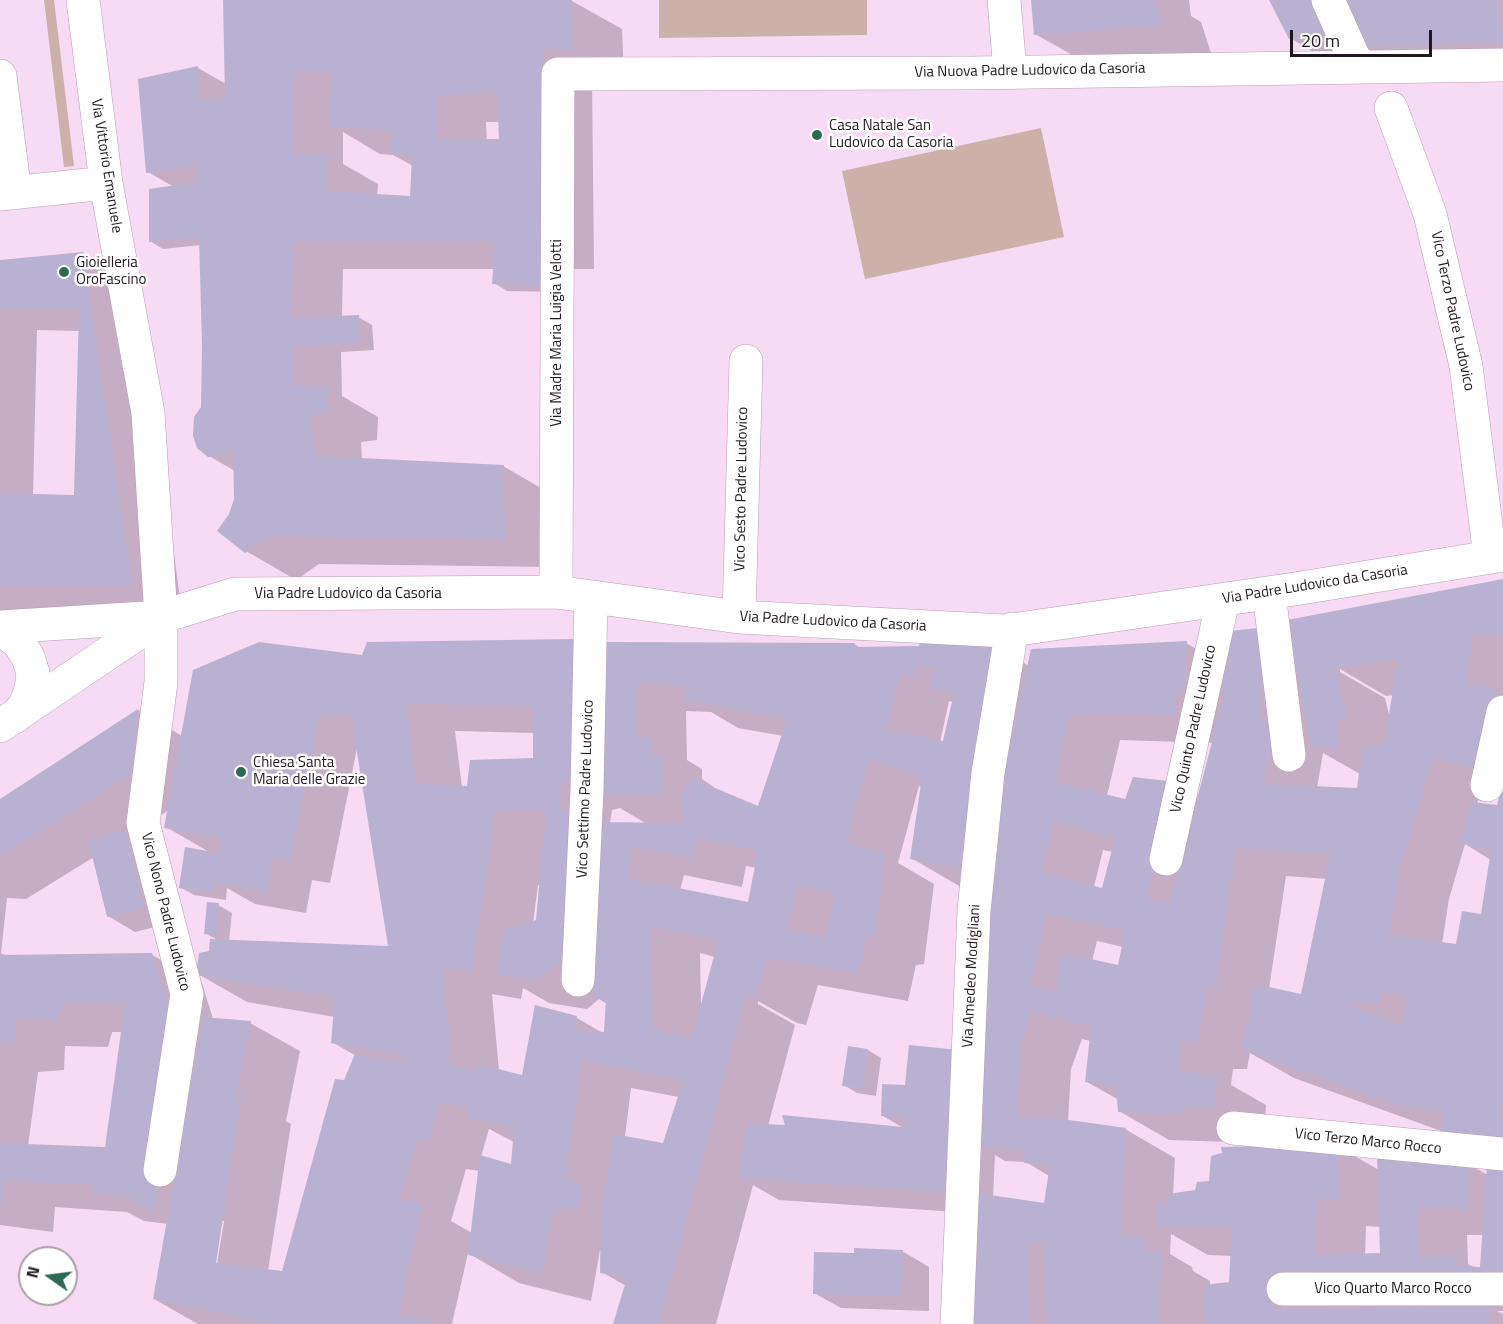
<!DOCTYPE html>
<html>
<head>
<meta charset="utf-8">
<style>
  body { margin:0 }
  #map { position:relative; width:1503px; height:1324px; overflow:hidden; background:#f7daf4; font-family:"Titillium Web",sans-serif }
  canvas { display:block }
  .north { position:absolute; left:18px; top:1246px; width:60px; height:60px; box-sizing:border-box; background:#fff; border:2px solid #a6a2a6; border-radius:50%; rotate:284deg; font-size:16px; font-weight:700; line-height:24px; text-align:center; color:#211720 }
  .north::after { content:''; display:block; margin:auto; width:21px; height:27px; background:#2d6953; clip-path:polygon(50% 0,100% 100%,50% 72%,0 100%) }
  .scale { position:absolute; left:1290px; top:30px; width:142px; height:27px; box-sizing:border-box; border:3px solid #211720; border-top:0; padding-left:8px; font-size:18px; line-height:21px; white-space:nowrap; color:#211720; -webkit-text-stroke:4px #fff; paint-order:stroke }
</style>
</head>
<body>
<div id="map">
<canvas width="1503" height="1324"></canvas>
<div class="north">N</div>
<div class="scale">20 m</div>
</div>
<script>
const c = document.querySelector('canvas').getContext('2d');
c.lineJoin = 'round';
function fillPath(path, color) { c.fillStyle = color; c.fill(path, 'evenodd'); }
const shape = rows => new Path2D(rows.map(r => 'M' + r).join(''));
function trace(path, color, width, dash) { c.strokeStyle = color; c.lineWidth = width; c.lineCap = dash ? 'butt' : 'round'; c.setLineDash(dash || []); c.stroke(path); }
function write(font, color, halo, rows, align = 'center') {
  c.font = font + ' "Titillium Web",sans-serif'; c.lineWidth = 5; c.setLineDash([]); c.textBaseline = 'middle'; c.strokeStyle = halo; c.fillStyle = color; for (const [text, x, y, turn = 0] of rows) {
    c.save(); c.translate(x, y); c.rotate((+turn || 0) * Math.PI / 180); c.textAlign = isNaN(turn) ? turn : align; if (halo) c.strokeText(text, 0, 0); c.fillText(text, 0, 0); c.restore();
  }
}
const green = shape([
  [44,0,54,0,74,166,64,167],
  [659,0,867,0,867,35,659,38],
  [1041,128,1064,237,865,279,842,171]
]);
const shadow = shape([
  [225,0,572,1,622,29,624,78,592,76,594,269,557,269,557,292,507,291,494,283,495,269,343,269,342,318,358,317,372,325,374,350,341,352,342,396,378,417,377,440,361,442,362,460,503,466,553,495,554,567,319,564,296,580,246,551,231,515,235,499,235,471,209,456,202,407,204,345,201,245,163,249,150,241,174,187,148,172,198,68,226,84],
  [486,122,500,122,501,141,487,141],
  [343,132,380,154,393,155,413,166,411,197,377,196,378,184,343,164],
  [1033,0,1189,0,1191,16,1201,22,1211,53,1085,62,1035,34],
  [1271,0,1503,0,1503,65,1403,69,1360,44,1365,52,1317,54,1290,38],
  [83,253,122,276,171,532,182,613,0,614,0,261],
  [37,330,80,331,80,497,33,495],
  [1503,581,1503,1311,1497,1311,1503,1314,1503,1324,969,1324,971,1213,779,1200,753,1185,716,1324,615,1324,626,1286,602,1272,602,1250,600,1250,591,1301,519,1283,468,1253,452,1324,198,1324,154,1299,168,1224,144,1221,127,1212,55,1207,53,1232,0,1225,0,801,138,710,182,736,363,657,605,659,854,644,861,648,992,644,1029,666,1186,643,1224,665,1267,628],
  [1340,669,1386,696,1394,695,1390,719,1385,698,1340,672],
  [949,701,953,702,944,743,940,742],
  [686,711,711,712,738,728,783,736,759,808,714,790,714,787,702,779,702,769,687,760],
  [455,731,535,733,535,759,468,787,462,787],
  [1120,740,1213,743,1199,797,1176,784,1126,801,1107,796],
  [357,748,390,948,229,941,232,913,218,905,205,933,219,941,198,974,247,1002,335,1017,332,1042,356,1056,345,1082,283,1273,268,1271,291,1124,286,1121,300,1051,250,1023,213,1019,202,983,152,955,7,956,1,953,7,898,26,899,94,857,108,916,135,932,171,923,130,834,169,810,166,827,211,853,180,887,194,895,226,900,227,888,255,904,306,913,312,880,330,883],
  [1323,753,1360,774,1358,789,1317,788],
  [919,786,922,788,911,858,961,887,959,1052,906,1087,883,1116,905,1129,768,1126,795,1025,758,1004,758,1001,797,1023,806,1025,818,985,908,1001,916,965,924,964,934,884,898,863],
  [1482,786,1501,790,1498,806,1477,804],
  [620,808,647,824,610,823,612,810],
  [1465,844,1491,860,1483,915,1457,945,1442,944,1449,899],
  [1103,850,1113,852,1104,890,1094,887],
  [746,866,756,868,749,904,680,890,684,875,742,887],
  [1286,876,1327,879,1302,996,1269,989],
  [538,885,541,886,538,921,533,923],
  [1097,941,1123,947,1119,967,1092,961],
  [700,953,715,957,701,1006],
  [523,988,549,1003,587,1009,599,999,607,1004,606,1035,577,1018,536,1006,523,1077,499,1071,492,994,521,999],
  [112,1032,123,1032,106,1149,28,1146,38,1072,64,1070,65,1046,108,1047],
  [1082,1039,1091,1041,1087,1082,1119,1100,1119,1111,1169,1140,1231,1142,1264,1136,1266,1105,1231,1085,1233,1069,1247,1069,1250,1053,1294,1078,1444,1132,1488,1168,1488,1175,1470,1165,1379,1170,1337,1146,1210,1182,1197,1191,1173,1195,1175,1158,1125,1129,1068,1121,1071,1069],
  [631,1088,679,1097,664,1145,625,1137],
  [489,1129,514,1142,512,1166,481,1157],
  [995,1155,1005,1161,1026,1162,1049,1176,1046,1205,993,1197],
  [466,1169,480,1171,472,1233,451,1221],
  [221,1221,224,1221,216,1270,213,1270],
  [1366,1226,1380,1227,1381,1254,1365,1255],
  [1171,1234,1208,1255,1232,1256,1231,1284,1210,1286,1210,1281,1193,1271,1192,1267,1170,1254],
  [1467,1235,1484,1235,1481,1268,1476,1268,1468,1264],
  [868,1050,881,1058,876,1096,857,1093,844,1085],
  [902,1251,929,1267,929,1311,841,1308,814,1293,855,1255]
]);
const building = shape([
  [223,0,572,0,575,50,543,48,544,285,492,284,495,241,293,241,292,318,359,315,361,343,292,346,294,385,329,387,328,412,312,414,313,445,319,456,504,465,505,539,269,536,245,553,217,531,229,514,234,499,233,452,208,457,197,448,193,436,194,417,201,407,202,345,199,237,149,242,149,189,198,182,198,166,146,173,138,79,198,66,200,101,225,97],
  [293,71,332,71,329,126,392,131,389,154,412,157,410,196,326,191,329,154,294,154],
  [497,92,499,139,438,140,437,95],
  [1031,0,1154,0,1163,25,1034,35],
  [1269,0,1319,0,1339,37,1289,39],
  [1340,0,1495,0,1503,33,1503,42,1363,47],
  [83,252,133,586,0,586,0,493,74,495,79,310,0,309,0,260],
  [1503,579,1503,636,1474,634,1467,683,1495,687,1483,770,1433,758,1400,870,1389,935,1456,944,1462,911,1481,914,1491,850,1460,843,1472,802,1497,805,1503,778,1503,1097,1500,1113,1503,1113,1503,1145,1441,1139,1445,1113,1395,1104,1242,1050,1255,984,1301,994,1330,855,1236,848,1216,986,1207,985,1198,1042,1183,1041,1179,1071,1217,1075,1215,1108,1183,1107,1182,1114,1118,1112,1116,1087,1085,1082,1091,1027,1032,1012,1022,1040,1017,1116,1055,1118,1126,1128,1121,1234,1143,1237,1146,1252,1161,1251,1160,1324,1047,1324,1044,1244,1029,1244,1029,1324,968,1324,970,1192,1044,1203,1050,1165,1024,1163,1025,1150,976,1146,983,979,1006,763,1031,649,1187,641,1184,691,1177,690,1175,715,1070,713,1055,782,1125,799,1133,777,1176,782,1147,898,1170,903,1225,692,1216,691,1230,631,1267,627,1260,721,1275,722,1263,784,1357,788,1363,745,1384,746,1398,659,1335,668,1347,715,1337,723,1338,747,1311,747,1287,620],
  [1054,822,1115,838,1102,888,1041,872],
  [1047,914,1125,931,1118,965,1063,953,1055,991,1031,986],
  [1383,992,1409,996,1401,1024,1351,1007,1352,1002,1379,1003],
  [921,637,992,642,999,648,964,870,910,859,922,777,869,759,847,843,885,853,875,936,867,937,858,973,768,958,756,997,746,995,659,1324,613,1324,627,1278,600,1273,601,1212,614,1134,663,1143,683,1081,582,1060,566,1178,583,1184,580,1207,553,1210,542,1274,468,1255,480,1155,511,1164,514,1128,466,1116,468,1108,440,1102,428,1143,417,1141,399,1200,423,1203,398,1317,432,1319,431,1324,271,1324,153,1299,203,1017,251,1021,236,1097,242,1094,216,1263,282,1271,335,1079,344,1080,355,1054,403,1063,407,1056,331,1043,335,997,196,975,199,953,209,951,210,939,388,946,351,715,320,717,290,861,273,858,267,892,214,883,212,893,179,888,185,847,219,853,222,839,164,828,193,670,259,642,362,655,367,642,574,639,571,780,562,782,559,810,571,810,562,961,536,981,498,975,503,930,536,920,546,809,496,810,472,971,443,967,450,1043,446,1062,476,1071,478,1064,522,1075,535,1005,577,1016,576,1030,604,1032,606,999,593,998,588,914,596,822,683,823,682,790,689,790,691,778,758,806,787,719,687,700,685,686,637,683,638,736,652,739,652,755,665,757,663,794,596,796,604,642,854,643,856,647,919,646],
  [917,665,935,668,930,688,954,693,943,741,887,729,900,674,916,677],
  [406,703,533,707,533,758,470,760,467,786,417,784],
  [697,838,758,851,748,902,628,878,634,847,693,859],
  [797,886,836,894,825,938,787,929],
  [651,926,718,941,692,1038,653,1029],
  [138,709,131,774,0,856,0,799],
  [126,830,145,908,107,917,88,839],
  [207,902,219,903,216,935,204,934],
  [152,953,168,1003,148,1185,158,1186,156,1209,134,1206,135,1198,93,1193,93,1185,5,1180,3,1205,0,1204,0,1143,105,1147,125,1003,62,1004,58,1020,16,1018,15,1042,0,1043,0,955],
  [909,1045,959,1050,954,1193,738,1178,747,1123,785,1125,782,1115,903,1127,903,1117,881,1116,882,1084,905,1085],
  [848,1046,868,1049,863,1089,842,1086],
  [1337,1144,1341,1199,1317,1198,1315,1255,1380,1253,1377,1155,1470,1164,1468,1209,1418,1207,1419,1257,1456,1255,1458,1266,1480,1267,1487,1166,1503,1168,1503,1282,1273,1288,1272,1310,1491,1306,1490,1324,1205,1324,1204,1285,1229,1282,1232,1228,1157,1228,1156,1205,1169,1202,1168,1194,1195,1190,1197,1182,1209,1181,1211,1156,1222,1153,1221,1147],
  [854,1248,903,1250,902,1296,813,1294,814,1252,854,1253]
]);
const minor = shape([
  [83,0,106,183,148,413,161,617,161,682,143,823,187,994,160,1170],
  [1004,0,1010,71],
  [1328,0,1358,67],
  [0,76,15,193],
  [1391,108,1430,214,1466,366,1490,557],
  [0,194,106,183],
  [556,592,558,74,970,73,1503,65],
  [1269,593,1289,755],
  [739,617,746,361],
  [0,627,161,617,235,594,556,592,739,617,1005,631,1295,589,1503,555],
  [0,631,6,633,19,643,28,657,33,673,31,690,25,705,15,717],
  [0,726,160,618],
  [1487,785,1503,712],
  [1166,859,1223,600],
  [578,980,587,790,591,598],
  [1233,1128,1503,1154],
  [1283,1289,1503,1289],
  [957,1324,974,911,988,773,1012,629]
]);
const markers = [
  [817,135,6,"#2d6953"],
  [64,272,6,"#2d6953"],
  [241,772,6,"#2d6953"]
];
const streetNames = [
  ["Via Nuova Padre Ludovico da Casoria",1030,71,-1],
  ["Via Vittorio Emanuele",106,166,81],
  ["Vico Terzo Padre Ludovico",1452,311,78],
  ["Via Madre Maria Luigia Velotti",557,333,-90],
  ["Vico Sesto Padre Ludovico",742,489,-89],
  ["Via Padre Ludovico da Casoria",1315,585,-9],
  ["Via Padre Ludovico da Casoria",348,594],
  ["Via Padre Ludovico da Casoria",833,622,3],
  ["Vico Quinto Padre Ludovico",1194,729,-78],
  ["Vico Settimo Padre Ludovico",586,789,-88],
  ["Vico Nono Padre Ludovico",165,912,76],
  ["Via Amedeo Modigliani",972,976,-87],
  ["Vico Terzo Marco Rocco",1368,1142,6],
  ["Vico Quarto Marco Rocco",1393,1289]
];
const poiNames = [
  ["Casa Natale San",829,126],
  ["Ludovico da Casoria",829,143],
  ["Gioielleria",76,263],
  ["OroFascino",76,280],
  ["Chiesa Santa",253,763],
  ["Maria delle Grazie",253,780]
];
fillPath(green, '#ccb1ab');
fillPath(shadow, '#0003');
fillPath(building, '#b9b1d1');
trace(minor, '#b79cb4', 34);
trace(minor, '#fff', 33);
for (const [x, y, r, color] of markers) { const dot = new Path2D(); dot.arc(x, y, r, 0, 2 * Math.PI); c.fillStyle = color; c.fill(dot); trace(dot, '#fff', 2); }
write('15px', '#211720', '#fff', streetNames);
write('15px', '#211720', '#fff', poiNames, 'left');
</script>
</body>
</html>
